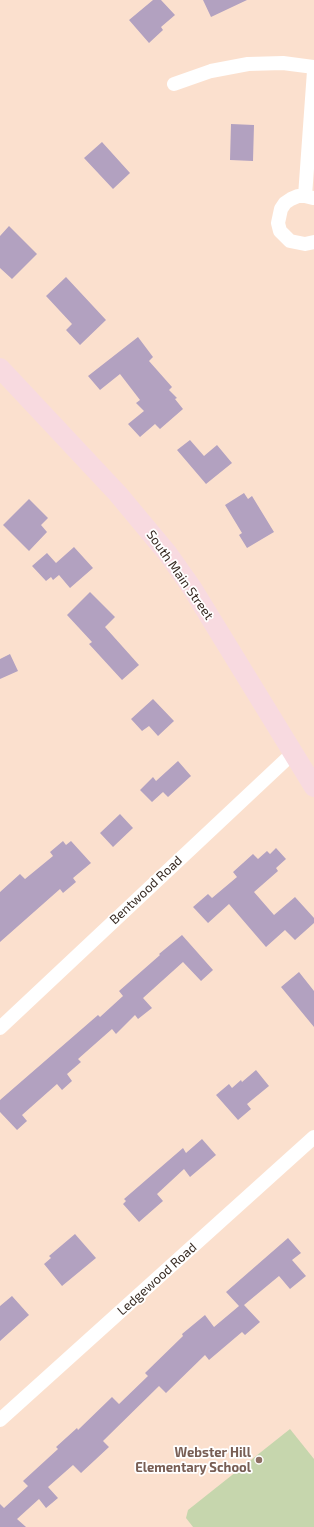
<!DOCTYPE html>
<html>
<head>
<meta charset="utf-8">
<style>
  body { margin:0 }
  canvas { display:block; background:#fbe0ce }
</style>
</head>
<body>
<canvas width="314" height="1527"></canvas>
<script>
const c = document.querySelector('canvas').getContext('2d');
c.lineJoin = 'round';
function fillPath(path, color) { c.fillStyle = color; c.fill(path, 'evenodd'); }
const shape = rows => new Path2D(rows.map(r => 'M' + r).join(''));
function trace(path, color, width, dash) { c.strokeStyle = color; c.lineWidth = width; c.lineCap = dash ? 'butt' : 'round'; c.setLineDash(dash || []); c.stroke(path); }
function write(font, color, halo, rows, align = 'center') {
  c.font = font + ' "Exo 2",sans-serif'; c.lineWidth = 3.5; c.setLineDash([]); c.textBaseline = 'middle'; c.strokeStyle = halo; c.fillStyle = color; for (const [text, x, y, turn = 0] of rows) {
    c.save(); c.translate(x, y); c.rotate((+turn || 0) * Math.PI / 180); c.textAlign = isNaN(turn) ? turn : align; if (halo) c.strokeText(text, 0, 0); c.fillText(text, 0, 0); c.restore();
  }
}
const green = shape([
  [290,1429,314,1459,314,1527,193,1527,186,1518,188,1510]
]);
const building = shape([
  [153,0,161,0,175,15,161,27,163,30,149,43,129,20],
  [203,0,247,0,211,17],
  [231,124,254,125,253,161,230,160],
  [102,142,130,173,113,189,84,158],
  [9,226,37,254,12,279,0,268,0,236],
  [66,277,106,320,80,345,66,330,72,324,46,296],
  [138,337,153,357,149,361,172,387,169,390,177,398,175,399,183,409,160,429,155,424,140,437,128,424,144,411,136,403,140,400,120,374,100,390,88,376],
  [190,440,204,456,217,445,232,463,206,484,177,450],
  [244,493,248,499,252,496,274,532,247,548,239,535,242,533,225,505],
  [29,499,48,518,41,525,47,532,29,551,3,525],
  [74,547,93,568,70,588,59,575,53,580,51,577,46,581,32,566,47,553,56,563],
  [90,592,115,617,105,627,139,665,122,680,89,644,92,642,67,615],
  [10,654,18,671,0,679,0,659],
  [153,699,174,721,158,736,149,726,142,731,131,719],
  [178,761,191,776,168,797,163,792,152,802,140,790,153,777,156,781],
  [120,814,133,828,113,847,100,833],
  [63,841,66,845,71,841,91,863,73,878,76,882,63,893,60,889,0,942,0,892,20,874,25,879,53,856,50,852],
  [276,848,286,859,276,868,278,871,254,892,274,915,295,897,314,918,314,923,295,940,285,930,266,947,229,904,208,923,193,907,208,894,212,898,237,877,233,872,253,854,258,859,267,851,270,854],
  [182,935,213,970,201,981,183,962,143,998,152,1008,138,1019,135,1015,116,1034,112,1029,78,1059,81,1062,67,1074,72,1081,62,1090,57,1084,22,1115,27,1121,17,1130,0,1112,0,1100,98,1015,100,1017,123,996,119,991,160,955,159,954],
  [299,972,314,991,314,1027,281,987],
  [256,1070,269,1086,247,1104,251,1109,238,1120,216,1095,229,1084,232,1088,241,1080,242,1082],
  [202,1139,216,1155,190,1177,184,1169,157,1194,163,1201,139,1222,123,1204,126,1201,124,1199,183,1148,186,1153],
  [75,1234,96,1258,62,1286,44,1264,51,1258,49,1256],
  [288,1238,301,1253,292,1260,306,1276,290,1289,279,1276,244,1305,260,1322,245,1335,242,1332,209,1360,205,1355,166,1393,159,1386,103,1441,109,1447,81,1473,73,1465,48,1487,58,1498,46,1508,39,1499,17,1519,26,1527,0,1527,0,1504,4,1508,28,1486,23,1481,58,1449,56,1447,77,1428,78,1430,112,1397,119,1404,148,1376,145,1373,183,1336,182,1334,205,1315,214,1327,239,1306,226,1292],
  [12,1296,29,1315,0,1341,0,1306]
]);
const minor = shape([
  [174,84,211,71,248,64,283,63,314,67],
  [305,196,314,71],
  [313,198,305,196,298,196,291,199,285,203,281,209,278,223,280,231,290,241,305,244,314,242],
  [0,1028,293,753],
  [0,1420,314,1137]
]);
const secondary = shape([
  [0,368,118,494,168,554,192,588,314,787]
]);
const markers = [
  [259,1460,4,"#8d6e63"]
];
const streetNames = [
  ["South Main Street",180,575,55],
  ["Bentwood Road",146,890,-43],
  ["Ledgewood Road",157,1279,-42]
];
const educationNames = [
  ["Webster Hill",251,1453],
  ["Elementary School",251,1468]
];
fillPath(green, '#c6d6ad');
fillPath(building, '#b2a1c0');
trace(minor, '#fff', 14);
trace(secondary, '#f8dae0', 20);
for (const [x, y, r, color] of markers) { const dot = new Path2D(); dot.arc(x, y, r, 0, 2 * Math.PI); c.fillStyle = color; c.fill(dot); trace(dot, '#fff', 1.5); }
write('13px', '#382b23', '#fff', streetNames);
write('bold 13px', '#785e54', '#fff', educationNames, 'right');
</script>
</body>
</html>
